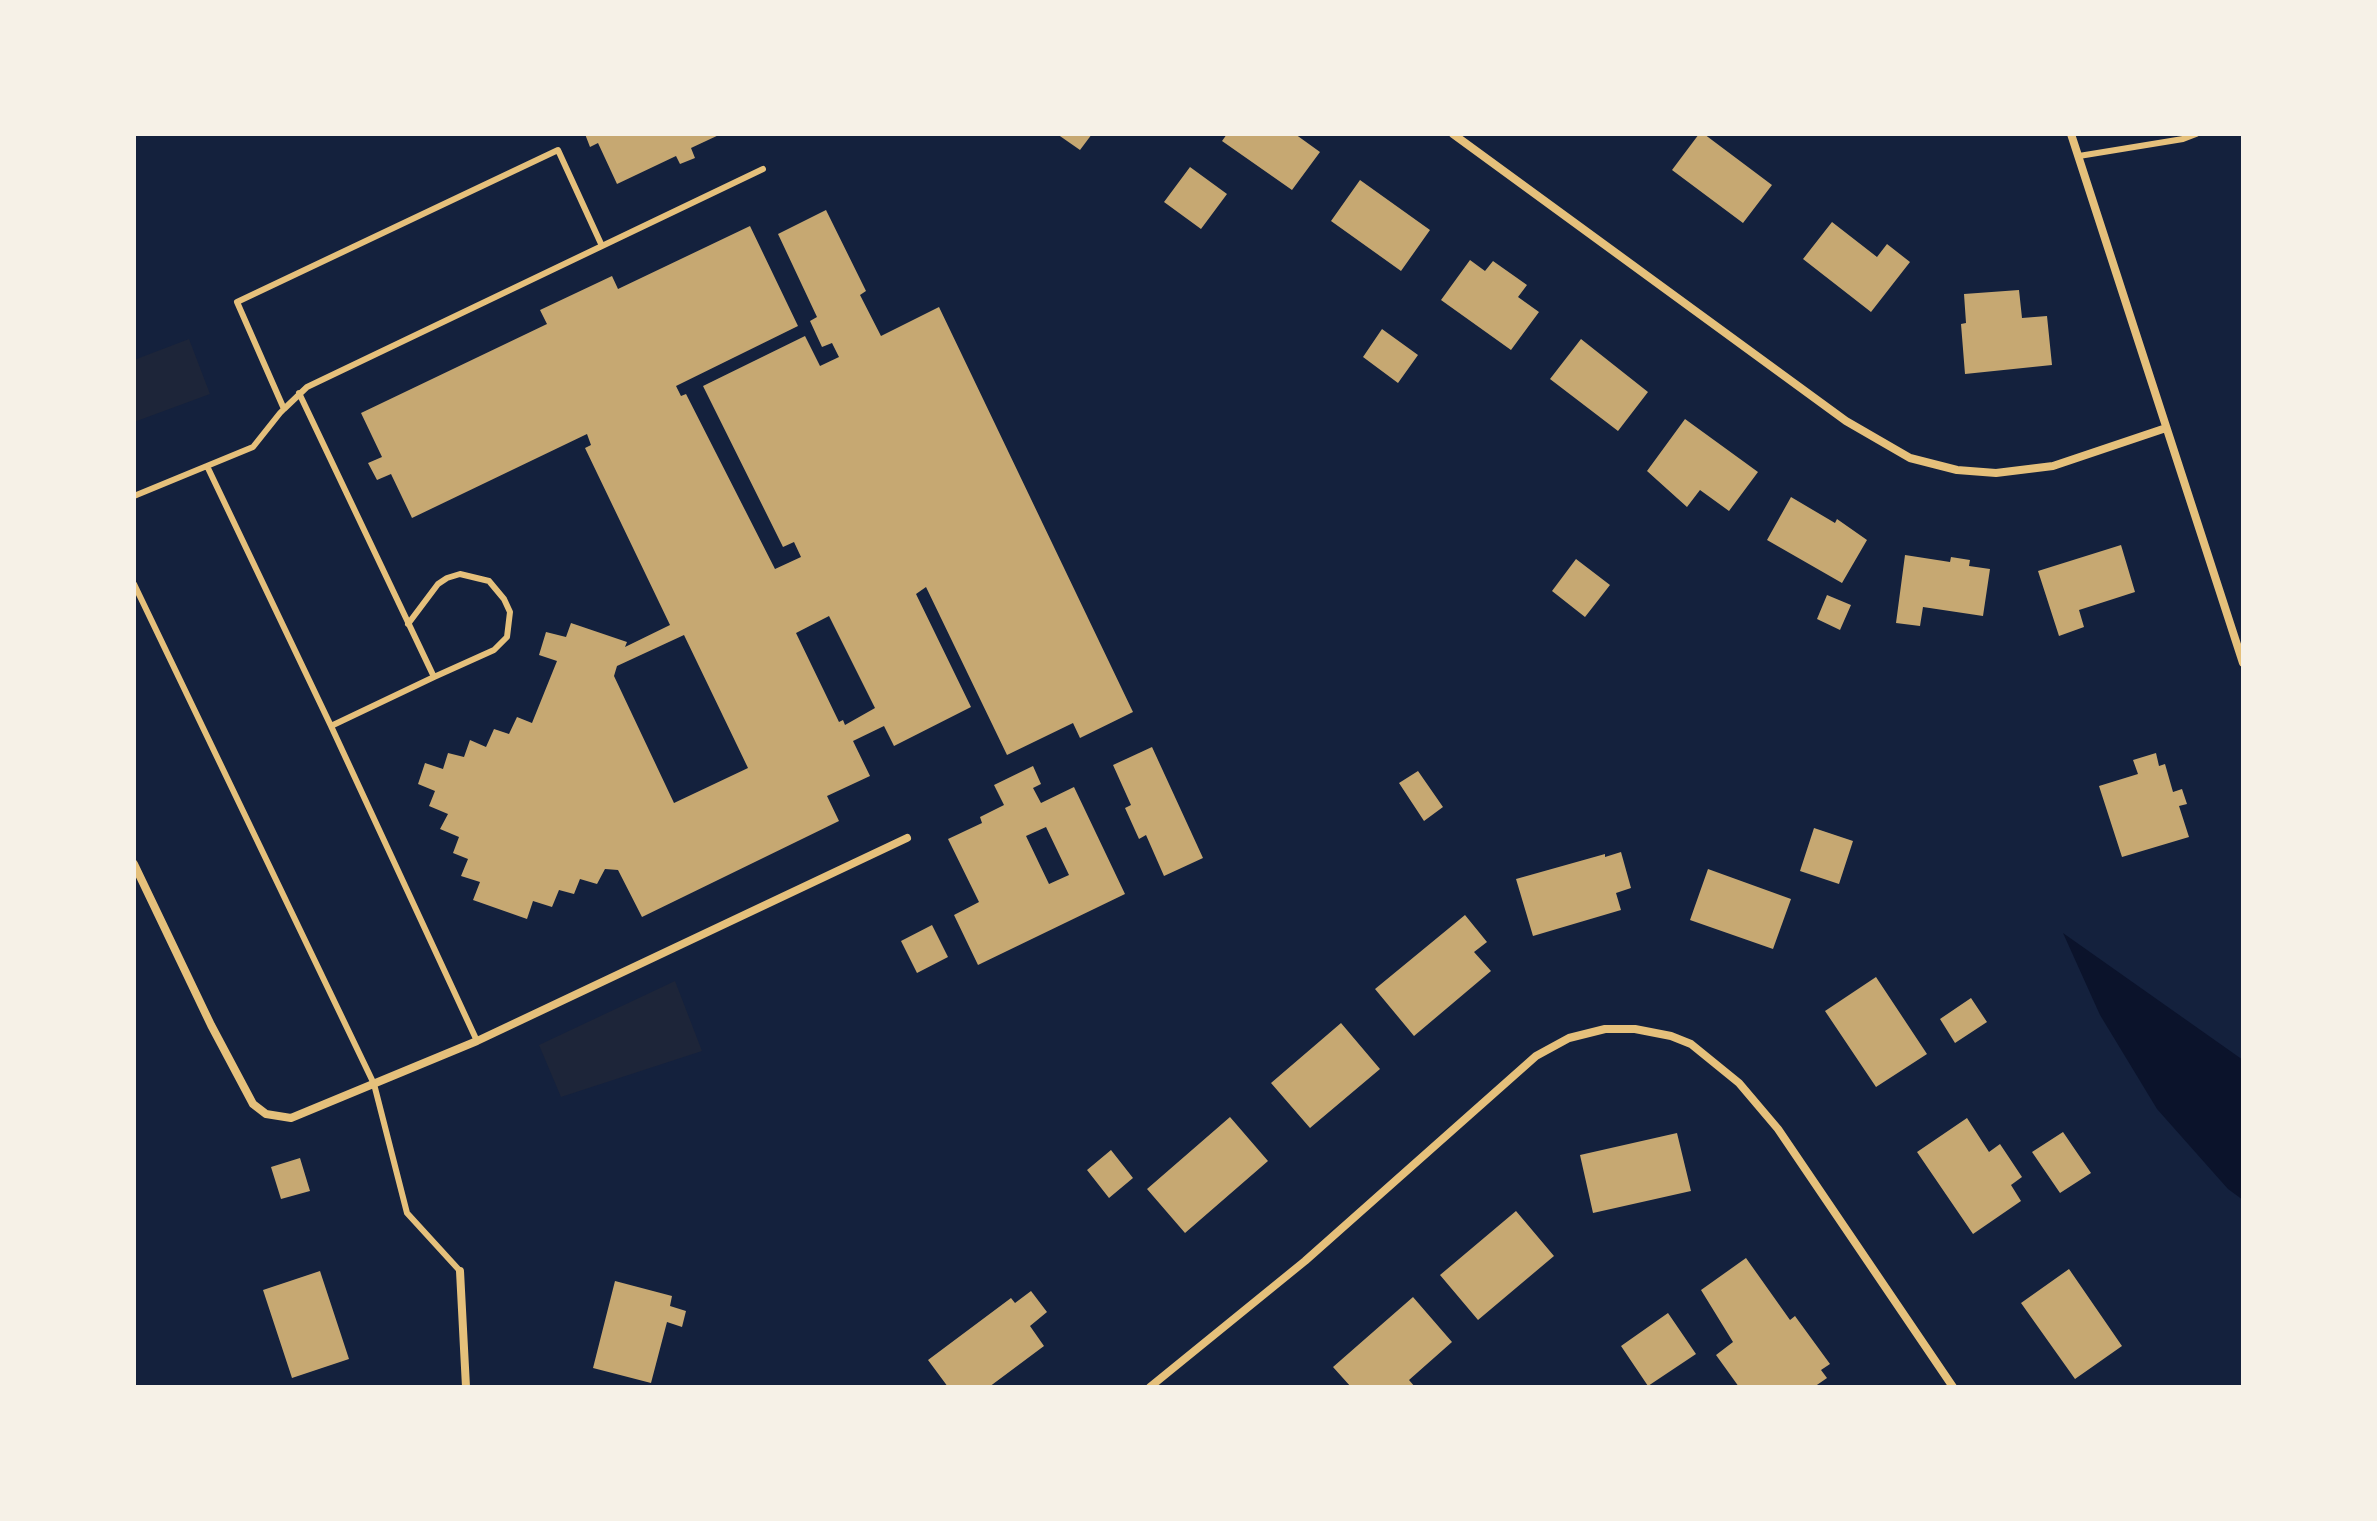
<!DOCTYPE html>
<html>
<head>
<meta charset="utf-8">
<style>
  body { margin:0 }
  #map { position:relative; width:2377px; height:1521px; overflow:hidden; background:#14213d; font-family:Quicksand,sans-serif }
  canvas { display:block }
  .frame { position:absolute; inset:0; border:136px solid #f6f1e7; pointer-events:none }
</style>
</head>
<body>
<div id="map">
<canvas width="2377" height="1521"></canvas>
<div class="frame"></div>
</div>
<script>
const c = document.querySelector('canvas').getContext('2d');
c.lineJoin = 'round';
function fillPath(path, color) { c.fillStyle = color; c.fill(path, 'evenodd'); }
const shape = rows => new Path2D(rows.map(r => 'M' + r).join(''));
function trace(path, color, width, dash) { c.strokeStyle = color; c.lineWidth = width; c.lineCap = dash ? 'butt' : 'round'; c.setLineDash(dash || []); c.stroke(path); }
const green = shape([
  [189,339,210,394,134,422,134,360],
  [675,981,702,1051,561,1097,539,1045]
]);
const water = shape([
  [2063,933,2243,1060,2243,1200,2228,1189,2157,1109,2100,1015]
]);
const building = shape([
  [585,134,721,134,691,148,695,158,680,164,676,156,617,184,598,143,590,147],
  [1057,134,1092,134,1080,150],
  [1227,134,1295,134,1320,152,1292,190,1222,141],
  [1699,134,1704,134,1772,185,1743,223,1672,170],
  [1190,167,1227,194,1201,229,1164,202],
  [1360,180,1430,230,1401,271,1331,221],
  [826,210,866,291,860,295,881,336,939,307,1133,712,1080,738,1073,723,1007,755,926,587,916,594,971,707,894,746,884,726,853,741,870,776,827,796,839,821,642,917,618,870,605,869,597,884,580,879,574,894,559,890,552,907,533,901,527,919,473,900,480,882,461,876,468,859,453,853,459,837,440,829,448,814,429,806,435,791,418,784,425,763,443,769,448,753,464,757,470,740,486,747,494,729,509,734,517,717,532,723,557,661,539,655,546,632,566,637,571,623,627,642,625,647,670,625,585,448,591,445,587,434,412,518,391,474,377,480,368,463,382,457,361,413,547,324,540,310,612,276,618,289,750,226,798,326,676,386,681,396,686,394,775,569,801,557,794,542,783,547,703,386,805,336,820,366,839,357,832,343,822,347,810,321,817,317,778,234],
  [829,616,875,708,845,725,843,720,839,722,796,633],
  [684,635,748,768,674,803,614,676,617,666],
  [1832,222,1877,257,1887,244,1910,262,1871,312,1803,259],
  [1470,260,1485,271,1493,261,1527,285,1518,297,1539,312,1511,350,1441,300],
  [2019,290,2022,318,2047,316,2052,365,1965,374,1961,324,1966,323,1964,294],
  [1382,329,1418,355,1398,383,1363,357],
  [1581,339,1648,392,1618,431,1550,379],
  [1685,419,1758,472,1729,511,1700,490,1687,507,1647,471],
  [1791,497,1835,523,1837,519,1867,540,1842,583,1767,540],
  [2121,545,2135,592,2079,610,2084,627,2059,636,2038,571],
  [1905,555,1950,562,1951,557,1970,560,1969,566,1990,569,1983,616,1923,607,1920,626,1896,623],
  [1576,559,1610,585,1585,617,1552,591],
  [1827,595,1851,605,1840,630,1817,619],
  [1152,747,1203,858,1164,876,1146,835,1139,839,1125,808,1131,805,1113,765],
  [2156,753,2159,766,2165,764,2173,792,2182,789,2187,804,2179,806,2189,837,2122,857,2099,786,2138,774,2133,760],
  [1033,766,1041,784,1033,788,1041,803,1074,787,1125,894,978,965,954,915,979,902,948,839,982,823,980,817,1004,805,994,785],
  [1046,827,1069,875,1049,884,1026,836],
  [1418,771,1443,807,1424,821,1399,783],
  [1814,828,1853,841,1839,884,1800,871],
  [1621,852,1631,888,1616,893,1621,910,1533,936,1516,879,1605,854,1605,857],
  [1708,869,1791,899,1773,949,1690,920],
  [1465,915,1487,942,1474,952,1491,971,1414,1036,1375,989],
  [932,925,948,957,917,973,901,941],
  [1876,977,1927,1054,1876,1087,1825,1011],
  [1971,998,1987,1022,1955,1043,1940,1019],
  [1341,1023,1380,1069,1310,1128,1271,1083],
  [1230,1117,1268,1161,1185,1233,1147,1189],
  [1967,1118,1989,1152,2000,1144,2022,1177,2011,1185,2021,1201,1973,1234,1917,1152],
  [2063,1132,2091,1173,2060,1193,2032,1152],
  [1677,1133,1691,1191,1593,1213,1580,1155],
  [1111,1150,1133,1178,1109,1198,1087,1170],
  [300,1158,310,1191,281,1199,271,1167],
  [1516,1211,1554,1256,1478,1320,1440,1275],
  [1746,1258,1790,1320,1795,1316,1830,1364,1821,1370,1827,1378,1814,1387,1739,1387,1716,1355,1733,1342,1701,1290],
  [2069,1269,2122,1346,2075,1379,2021,1303],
  [320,1271,349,1359,292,1378,263,1290],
  [615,1281,672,1296,670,1306,686,1311,682,1327,667,1322,651,1383,593,1368],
  [1031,1291,1047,1312,1030,1326,1044,1346,989,1387,948,1387,928,1360,1011,1298,1015,1303],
  [1413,1297,1452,1342,1409,1380,1415,1387,1351,1387,1333,1367],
  [1668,1313,1696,1354,1648,1386,1621,1346]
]);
const service = shape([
  [2079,156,2183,139,2196,134],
  [602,246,763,169],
  [207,466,331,726,434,677,299,393],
  [134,496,253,447,280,413,284,409,307,387,602,246,558,150,237,302,284,409],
  [134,584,374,1084,407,1213,460,1271],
  [408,624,438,584,447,578,460,574,489,581,504,599,510,612,507,637,494,650,434,677],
  [331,726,477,1041]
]);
const minor = shape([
  [1453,134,1846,421,1910,458,1957,470,1996,473,2053,466,2166,428],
  [2071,134,2243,663],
  [134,864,211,1025,253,1104,266,1114,291,1118,477,1041,907,838],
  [460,1271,466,1387],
  [1150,1387,1305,1261,1536,1056,1569,1038,1605,1029,1635,1029,1671,1036,1691,1044,1739,1083,1778,1129,1953,1387]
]);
fillPath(green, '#1d2539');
fillPath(water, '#0b132b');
fillPath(building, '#c6a872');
trace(service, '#e5c07b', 6);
trace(minor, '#e5c07b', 8);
</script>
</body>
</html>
